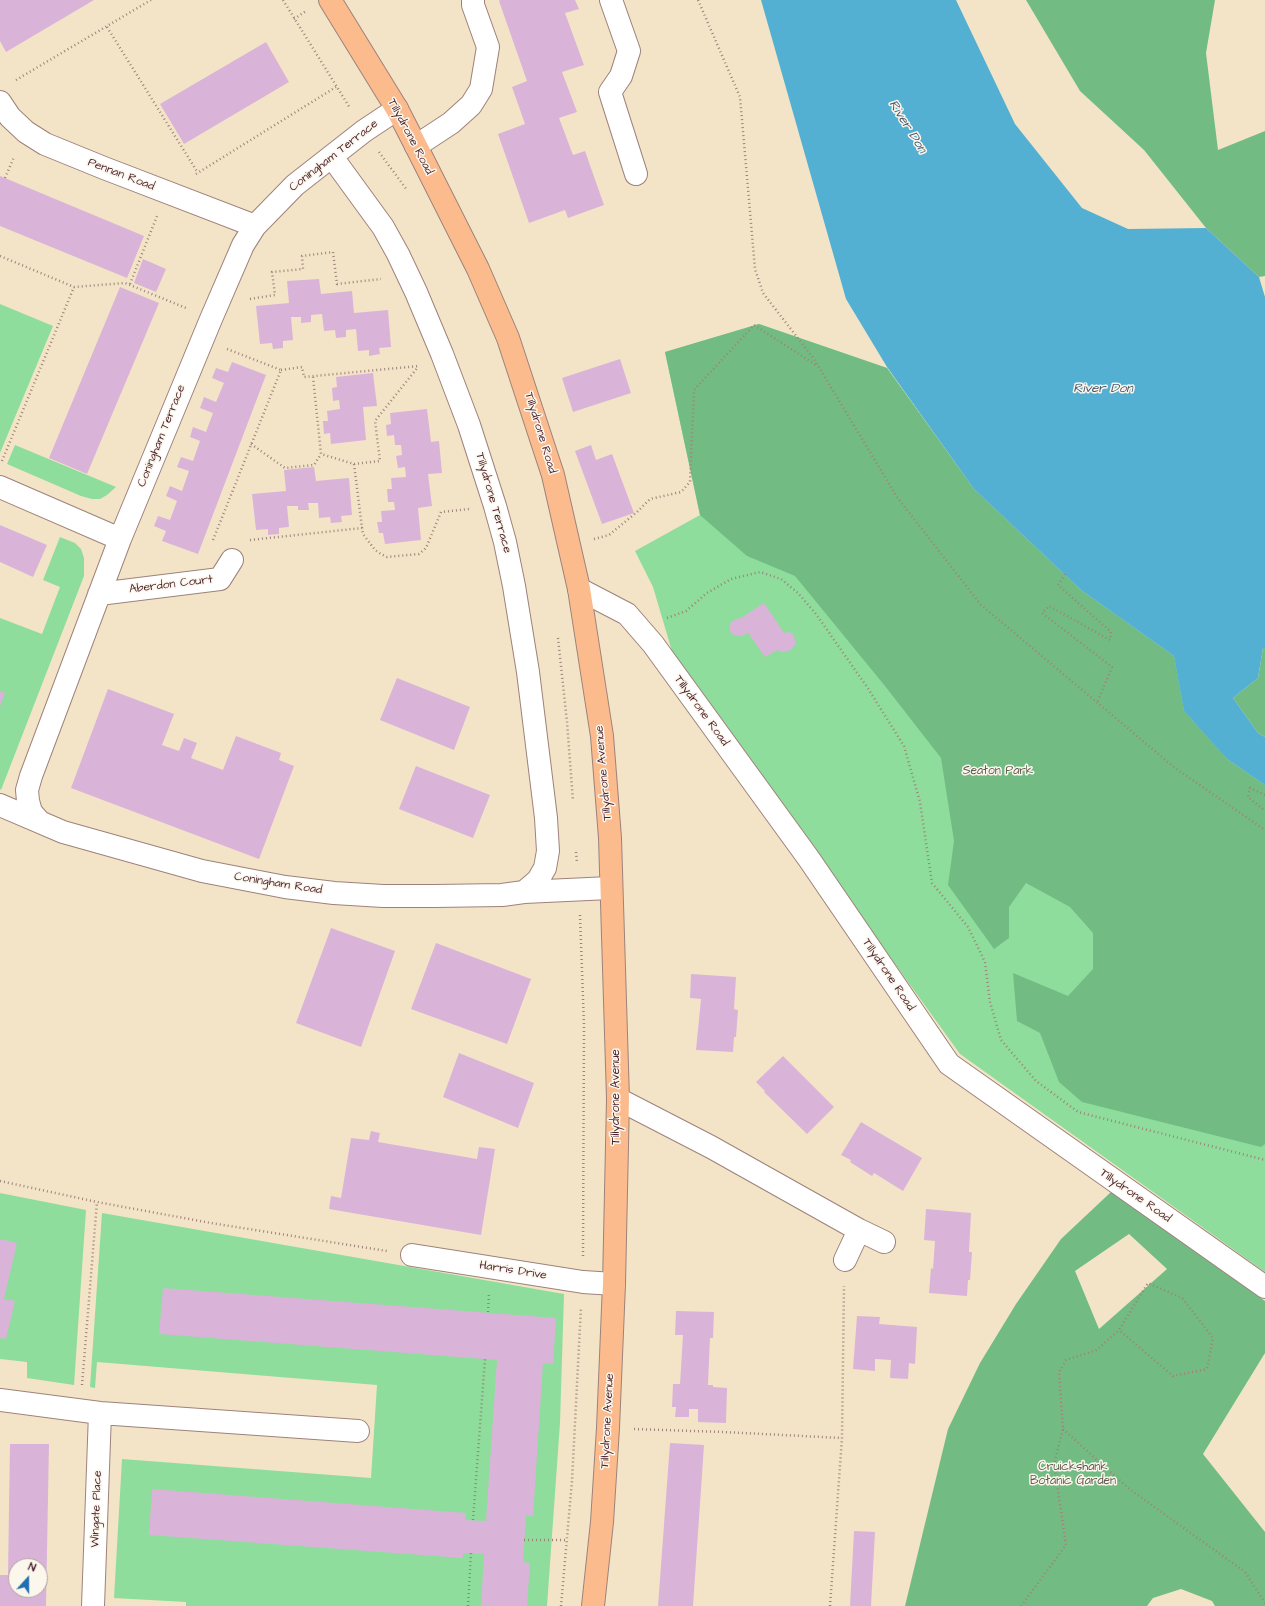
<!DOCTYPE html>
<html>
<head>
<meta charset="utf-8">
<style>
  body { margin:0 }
  #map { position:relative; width:1265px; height:1606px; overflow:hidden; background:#f3e4c8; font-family:"Architects Daughter",sans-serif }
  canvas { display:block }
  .north { position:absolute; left:8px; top:1558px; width:40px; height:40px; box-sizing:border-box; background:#fbf7ec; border:1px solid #b4a19f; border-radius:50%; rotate:21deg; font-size:11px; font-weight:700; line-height:16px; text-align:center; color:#4a1f2b }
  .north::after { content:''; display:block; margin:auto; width:14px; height:18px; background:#1f6fb2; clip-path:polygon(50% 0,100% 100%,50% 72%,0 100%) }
</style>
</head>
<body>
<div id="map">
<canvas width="1265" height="1606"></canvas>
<div class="north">N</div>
</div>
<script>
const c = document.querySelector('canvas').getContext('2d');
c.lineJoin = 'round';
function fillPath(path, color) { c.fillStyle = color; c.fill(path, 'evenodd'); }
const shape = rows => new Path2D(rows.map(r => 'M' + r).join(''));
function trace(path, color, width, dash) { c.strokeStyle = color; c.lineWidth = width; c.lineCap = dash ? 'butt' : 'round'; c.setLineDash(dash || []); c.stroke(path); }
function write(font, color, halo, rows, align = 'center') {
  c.font = font + ' "Architects Daughter",sans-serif'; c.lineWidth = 3; c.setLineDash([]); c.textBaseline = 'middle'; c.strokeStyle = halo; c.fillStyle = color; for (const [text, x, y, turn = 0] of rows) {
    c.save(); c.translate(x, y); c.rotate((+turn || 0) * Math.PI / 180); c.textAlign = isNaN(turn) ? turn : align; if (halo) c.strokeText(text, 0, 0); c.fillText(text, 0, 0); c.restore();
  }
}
const green = shape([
  [0,304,53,326,0,453],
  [759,324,887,368,974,489,1081,590,1174,656,1227,759,1265,785,1265,1272,960,1054,674,658,653,587,635,551,700,515,665,352],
  [15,445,116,487,107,495,100,499,92,499,81,496,7,464],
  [60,537,75,543,81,549,84,558,84,576,1,790,0,789,0,618,42,634,60,587,43,580],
  [0,1193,86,1210,74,1385,27,1378,27,1362,0,1359],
  [102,1213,564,1294,560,1423,547,1606,186,1606,186,1602,114,1598,122,1459,371,1478,377,1385,97,1362,95,1388,90,1387]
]);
const forest = shape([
  [1026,0,1215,0,1206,53,1218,150,1265,131,1265,276,1259,277,1206,228,1144,150,1080,91],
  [759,324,887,368,974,489,1081,590,1174,656,1184,711,1227,759,1265,785,1265,1144,1261,1147,1082,1102,1059,1082,1040,1033,1017,1021,1013,973,1068,996,1093,969,1093,933,1070,907,1026,883,1009,907,1009,938,994,949,948,885,954,841,941,758,885,686,795,576,747,556,700,515,665,352],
  [1263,648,1265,648,1265,737,1258,733,1233,698,1258,678],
  [1111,1192,1265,1301,1265,1353,1203,1454,1265,1532,1265,1606,1215,1606,1212,1601,1181,1589,1153,1598,1147,1606,905,1606,948,1429,980,1363,1016,1304,1061,1239],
  [1129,1234,1167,1269,1099,1329,1075,1271]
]);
const water = shape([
  [761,0,956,0,1015,124,1082,208,1128,229,1206,228,1259,277,1265,297,1265,648,1263,648,1258,678,1233,698,1258,733,1265,737,1265,785,1227,759,1184,711,1174,656,1081,590,974,489,887,367,846,299]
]);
const building = shape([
  [0,0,94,0,6,52,0,41],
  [500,0,575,0,579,9,565,13,584,65,562,72,577,112,559,118,573,155,585,151,604,205,568,218,565,210,529,223,498,134,525,124,512,87,527,81,499,1],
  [266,42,289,82,184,144,160,104],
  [0,176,144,236,127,278,0,226],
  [143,259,166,269,156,292,134,283],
  [319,279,321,294,352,291,354,313,388,310,391,347,379,348,380,354,369,356,369,350,358,351,356,329,346,330,346,337,336,338,335,330,324,331,322,314,311,315,311,322,301,323,301,317,291,317,293,340,283,341,283,348,273,349,272,343,260,344,256,306,289,303,287,281],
  [120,287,159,303,87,474,49,458],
  [620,359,631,393,573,412,562,378],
  [232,362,266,375,198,554,162,541,166,531,154,526,158,516,170,520,177,501,166,496,170,486,182,491,189,471,177,467,181,457,193,461,200,441,190,437,193,427,206,432,213,413,200,408,204,397,216,402,224,383,212,378,216,368,228,372],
  [373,373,377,406,363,407,366,440,331,444,330,433,324,434,323,421,328,421,327,411,340,409,339,400,333,401,332,388,337,387,336,377],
  [427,409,431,442,439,441,442,473,428,474,432,506,418,508,421,540,385,544,383,533,379,533,377,522,382,522,381,511,395,510,394,502,388,502,387,489,392,489,391,478,406,477,405,467,398,468,396,456,402,455,401,445,395,445,394,435,387,436,386,425,391,424,390,413],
  [591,445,596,460,612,454,634,513,602,524,575,451],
  [314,467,316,481,349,478,352,515,341,516,342,522,331,523,330,517,319,518,318,503,308,503,309,510,298,510,298,506,287,506,289,527,279,528,279,534,268,535,268,529,256,530,252,494,286,491,284,470],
  [0,525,47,545,33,577,0,562],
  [764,603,784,633,788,632,793,634,796,643,791,650,782,652,777,650,765,657,749,634,747,633,742,636,738,636,733,635,730,631,730,626,731,622,736,619,741,618],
  [397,678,470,707,454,750,380,720],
  [108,689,174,714,162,745,179,751,184,738,197,743,191,758,223,770,236,736,281,753,279,760,294,766,259,859,71,788],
  [0,691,5,693,0,706],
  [416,766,490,795,473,838,399,809],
  [331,928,395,951,361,1047,296,1023],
  [436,943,531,979,507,1044,411,1009],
  [691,974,736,977,734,1009,738,1010,736,1037,734,1037,733,1052,696,1050,701,999,690,998],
  [459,1053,534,1083,518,1128,443,1097],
  [783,1056,834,1107,807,1134,764,1092,765,1091,756,1082],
  [861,1122,922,1158,903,1191,874,1173,872,1176,850,1162,851,1160,841,1155],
  [371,1131,380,1133,378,1142,477,1159,479,1147,495,1149,481,1235,329,1209,331,1196,341,1198,351,1138,369,1140],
  [926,1209,971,1213,969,1252,972,1252,970,1280,968,1280,967,1296,929,1293,931,1268,933,1269,935,1241,924,1240],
  [0,1239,17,1243,4,1299,15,1301,6,1339,0,1338],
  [163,1288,556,1318,553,1364,543,1363,533,1516,526,1515,523,1562,530,1563,527,1606,481,1606,484,1554,463,1553,463,1558,149,1535,152,1489,466,1513,465,1520,486,1521,497,1360,159,1334],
  [676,1311,714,1312,713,1338,710,1338,708,1385,713,1385,713,1387,727,1388,726,1423,698,1422,698,1409,689,1409,689,1417,675,1417,676,1407,672,1407,673,1384,680,1384,683,1335,675,1335],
  [857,1316,880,1317,879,1324,917,1327,915,1364,909,1363,908,1379,890,1378,891,1360,875,1359,875,1371,853,1369],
  [670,1443,704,1445,693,1606,658,1606],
  [10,1444,49,1444,46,1606,0,1606,0,1575,8,1575],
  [16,1566,40,1566,40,1590,16,1590],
  [854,1531,875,1532,871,1606,850,1606]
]);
const path = shape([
  [283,0,350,108],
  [698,0,740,97,755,269,763,293,814,359,897,497,981,605,1175,768,1265,830],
  [294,19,306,11],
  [107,27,198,173],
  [16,80,151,0],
  [379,152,407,190],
  [196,174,336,87],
  [5,178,14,157],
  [0,256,74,287,125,283,186,308],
  [130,284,157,216],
  [250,299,275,295,272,272,303,269,302,256,333,252,337,284,381,279],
  [281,370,302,367,304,377,419,366],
  [313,377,321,454,354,464,362,528],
  [251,444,285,468,314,465,321,454],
  [2,461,74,287],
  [354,464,380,461,375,421,418,367],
  [594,539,609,535,637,512,650,499,681,492,690,482,694,390,754,325,816,365],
  [213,540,281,370,227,349],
  [250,540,362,528,363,534,375,550,381,554,387,557,419,554,426,548,441,512,469,509],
  [1065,574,1058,585,1111,632,1110,640,1049,606,1042,613,1112,667,1097,703],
  [667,618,686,611,707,593,731,579,760,572,781,579,798,593,816,614,867,687,904,746,920,802,932,883,968,927,985,962,990,1002,1001,1040,1036,1081,1078,1112,1265,1160],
  [558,638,567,722,573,801],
  [1265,795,1250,788,1248,797,1265,811],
  [576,852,577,863],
  [580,915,584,1025,583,1256],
  [0,1181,97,1202,211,1223,387,1251],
  [488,1312,489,1293],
  [82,1385,97,1202],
  [634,1429,723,1432,842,1438],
  [1063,1429,1128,1488,1245,1572,1265,1603],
  [473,1520,485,1359],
  [524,1540,566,1540],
  [468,1606,471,1553],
  [561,1606,572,1481,581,1307],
  [830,1606,842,1438,844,1286],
  [1021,1606,1066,1545,1054,1464,1063,1429,1059,1372,1066,1360,1097,1350,1119,1330,1148,1283,1182,1298,1213,1338,1207,1369,1173,1376,1119,1330]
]);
const minor = shape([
  [611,0,629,51,621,76,610,92,636,174],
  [0,102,10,117,26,132,45,144,104,168,255,226],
  [416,146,451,123,471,105,481,89,488,47,473,5,473,0],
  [0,487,120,539],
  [579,589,627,614,653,644,809,859,949,1064,1265,1287],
  [99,594,220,579,232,560],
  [0,805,63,832,202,871,285,887,334,893,383,896,435,896,502,895,524,892,538,880,545,868,548,851,546,818,528,672,514,586,505,542,495,506,469,425,442,354,416,292,398,254,383,227,332,157],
  [39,821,31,812,28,801,27,790,31,776,120,539,211,319,243,245,255,226,295,185,364,131,397,109],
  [524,892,610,888],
  [618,1099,711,1147,859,1230,884,1242],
  [412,1255,583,1282,614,1284],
  [845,1260,859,1230],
  [0,1400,100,1413,358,1431],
  [93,1606,100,1413]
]);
const major = shape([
  [330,0,397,109,416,146,478,269,508,338,553,475,579,589,602,736,610,838,618,1099,614,1284,608,1428,602,1522,593,1606]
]);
const streetNames = [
  ["Tillydrone Road",410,137,62],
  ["Coningham Terrace",334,156,-38],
  ["Pennan Road",121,175,21],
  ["Tillydrone Road",540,433,73],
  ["Coningham Terrace",162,436,-68],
  ["Tillydrone Terrace",493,503,74],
  ["Aberdon Court",171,585,-7],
  ["Tillydrone Road",701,711,54],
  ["Tillydrone Avenue",604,773,-95],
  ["Coningham Road",278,884,9],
  ["Tillydrone Road",888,975,56],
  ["Tillydrone Avenue",616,1097,-90],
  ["Tillydrone Road",1135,1196,35],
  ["Harris Drive",513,1271,9],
  ["Tillydrone Avenue",608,1421,-87],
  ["Wingate Place",97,1509,-88]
];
const parkNames = [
  ["Seaton Park",998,771],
  ["Cruickshank",1073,1467],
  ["Botanic Garden",1073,1481]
];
const waterNames = [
  ["River Don",907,127,58],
  ["River Don",1103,389]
];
fillPath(green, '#8edd9c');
fillPath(forest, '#72bc84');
fillPath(water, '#54b0d2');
fillPath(building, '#d9b4d8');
trace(minor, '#9e827a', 24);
trace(major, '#9e827a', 24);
trace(path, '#9e827a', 2.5, [1, 3]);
trace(minor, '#fff', 22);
trace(major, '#fbbb8d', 22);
write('12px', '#4a1f2b', '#fbf7ec', streetNames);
write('12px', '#5e584d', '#fbf7ec', parkNames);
write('italic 13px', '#4e596e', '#fbf7ec', waterNames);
</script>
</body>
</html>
